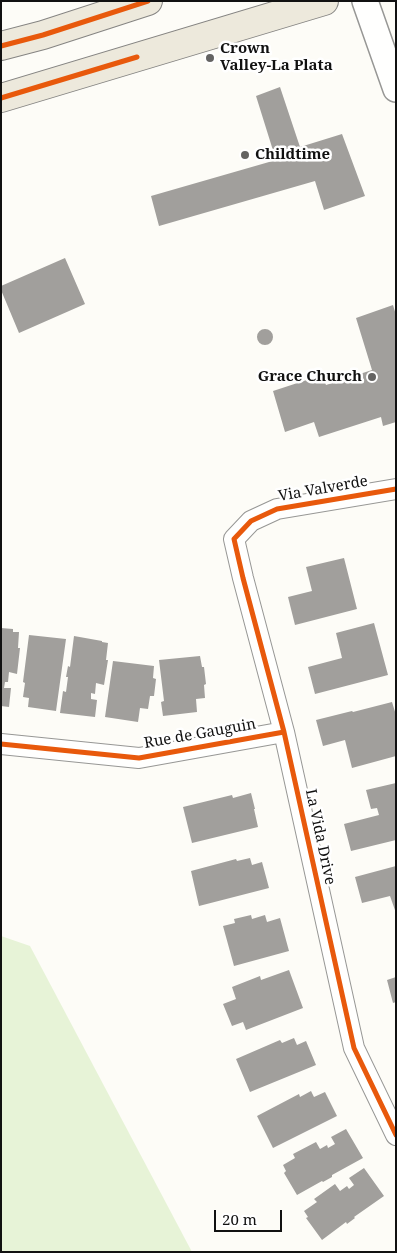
<!DOCTYPE html>
<html>
<head>
<meta charset="utf-8">
<style>
  body { margin:0 }
  #map { position:relative; width:397px; height:1253px; overflow:hidden; background:#fdfcf7; font-family:"Noto Serif",serif }
  canvas { display:block }
  .frame { position:absolute; inset:0; border:2px solid #111; pointer-events:none }
  .scale { position:absolute; left:214px; top:1210px; width:68px; height:22px; box-sizing:border-box; border:2px solid #111; border-top:0; padding-left:6px; font-size:15px; line-height:18px; white-space:nowrap; color:#111; -webkit-text-stroke:4px #fff; paint-order:stroke }
</style>
</head>
<body>
<div id="map">
<canvas width="397" height="1253"></canvas>
<div class="frame"></div>
<div class="scale">20 m</div>
</div>
<script>
const c = document.querySelector('canvas').getContext('2d');
c.lineJoin = 'round';
function fillPath(path, color) { c.fillStyle = color; c.fill(path, 'evenodd'); }
const shape = rows => new Path2D(rows.map(r => 'M' + r).join(''));
function trace(path, color, width, dash) { c.strokeStyle = color; c.lineWidth = width; c.lineCap = dash ? 'butt' : 'round'; c.setLineDash(dash || []); c.stroke(path); }
function write(font, color, halo, rows, align = 'center') {
  c.font = font + ' "Noto Serif",serif'; c.lineWidth = 5; c.setLineDash([]); c.textBaseline = 'middle'; c.strokeStyle = halo; c.fillStyle = color; for (const [text, x, y, turn = 0] of rows) {
    c.save(); c.translate(x, y); c.rotate((+turn || 0) * Math.PI / 180); c.textAlign = isNaN(turn) ? turn : align; if (halo) c.strokeText(text, 0, 0); c.fillText(text, 0, 0); c.restore();
  }
}
const green = shape([
  [1,936,30,946,192,1252,1,1252]
]);
const building = shape([
  [280,87,300,147,342,134,365,196,324,210,315,181,159,226,151,196,276,160,256,96],
  [65,258,85,304,19,333,1,290,1,286],
  [393,305,396,315,396,422,383,426,381,417,319,437,314,422,285,432,273,391,322,375,326,385,372,370,356,318],
  '257 337a8 8 0 1 1 16 0a8 8 0 1 1-16 0Z',
  [344,558,357,609,295,625,288,597,312,591,306,567],
  [374,623,388,675,315,694,308,667,342,658,336,633],
  [1,628,13,629,13,632,19,632,18,648,20,648,17,674,9,672,8,682,5,682,4,688,11,688,9,707,1,706],
  [29,635,66,639,56,711,28,707,29,698,23,697,25,683,23,682],
  [74,636,102,641,102,642,108,643,106,660,108,660,104,685,96,683,95,694,91,693,91,699,97,700,95,717,60,713,63,691,66,692,68,677,66,677,68,666,70,667],
  [200,656,202,667,204,667,206,684,204,685,205,698,196,699,197,712,163,716,161,702,164,701,159,660],
  [113,661,154,666,153,678,156,679,154,696,150,696,148,709,140,708,138,722,105,717],
  [392,702,396,715,396,756,352,768,345,740,323,746,316,720,352,711,353,712],
  [396,783,396,840,351,851,344,824,379,815,377,808,371,809,366,790],
  [251,793,255,809,254,809,258,827,192,843,183,807,232,795,233,798],
  [250,858,252,865,262,862,269,888,199,906,191,871,236,859,237,861],
  [396,866,396,913,390,896,362,903,355,877],
  [251,915,252,919,265,915,267,922,280,918,289,951,234,966,223,926,235,923,234,919],
  [289,970,303,1008,246,1030,243,1022,232,1026,223,1004,236,999,232,987,260,976,261,980],
  [396,977,396,1002,393,1003,387,980],
  [294,1038,297,1045,306,1041,316,1065,250,1092,236,1059,280,1040,282,1043],
  [311,1091,314,1097,325,1092,337,1116,273,1148,257,1116,299,1094,300,1097],
  [346,1129,363,1158,332,1175,332,1177,323,1182,322,1181,297,1195,284,1173,286,1171,283,1165,295,1158,293,1154,316,1142,320,1149,327,1145,328,1148,335,1144,331,1137],
  [364,1168,384,1196,354,1217,355,1218,347,1224,346,1222,322,1240,306,1218,308,1217,304,1211,317,1202,314,1199,335,1184,340,1191,347,1186,349,1189,354,1185,349,1178]
]);
const minor = shape([
  [396,489,277,509,251,521,234,539,243,578,284,732,354,1048,396,1135],
  [1,744,139,758,284,732]
]);
const tertiary = shape([
  [365,1,396,89]
]);
const primary = shape([
  [1,46,43,35,148,1],
  [1,98,324,1]
]);
const cycleway = shape([
  [1,46,43,35,148,1],
  [1,98,137,57],
  [396,489,277,509,251,521,234,539,243,578,284,732,354,1048,396,1135],
  [1,744,139,758,284,732]
]);
const markers = [
  [210,58,5,"#646362"],
  [245,155,5,"#646362"],
  [372,377,5,"#646362"]
];
const poiNames = [
  ["Crown",220,49],
  ["Valley-La Plata",220,66],
  ["Childtime",255,155],
  ["Grace Church",362,377,"right"]
];
const streetNames = [
  ["Via Valverde",323,489,-10],
  ["Rue de Gauguin",200,734,-10],
  ["La Vida Drive",320,837,78]
];
fillPath(green, '#e7f3d7');
fillPath(building, '#a19f9c');
trace(minor, '#979795', 22);
trace(tertiary, '#979795', 28);
trace(primary, '#858482', 30);
trace(minor, '#fffffe', 20);
trace(tertiary, '#fffffe', 25);
trace(primary, '#ede9dc', 28);
trace(cycleway, '#e8590c', 5);
for (const [x, y, r, color] of markers) { const dot = new Path2D(); dot.arc(x, y, r, 0, 2 * Math.PI); c.fillStyle = color; c.fill(dot); trace(dot, '#fff', 2); }
write('bold 15px', '#111', '#fff', poiNames, 'left');
write('15px', '#111', '#fff', streetNames);
</script>
</body>
</html>
